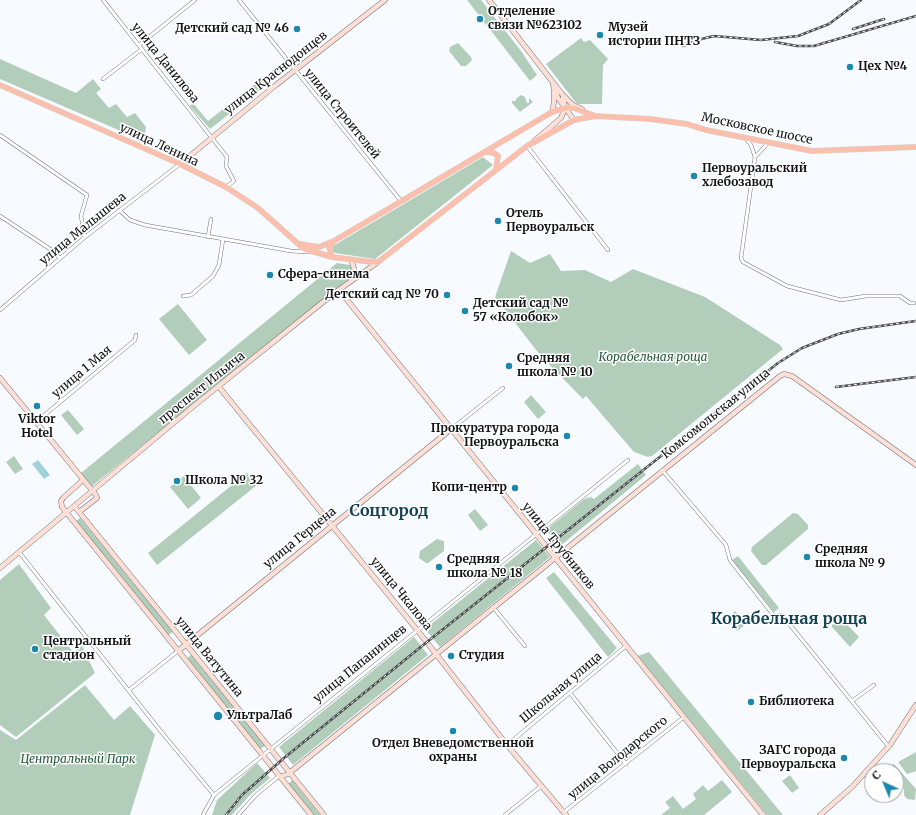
<!DOCTYPE html>
<html>
<head>
<meta charset="utf-8">
<style>
  body { margin:0 }
  #map { position:relative; width:916px; height:815px; overflow:hidden; background:#f7fbff; font-family:Merriweather,serif }
  canvas { display:block }
  .north { position:absolute; left:864px; top:763px; width:40px; height:40px; box-sizing:border-box; background:#fff; border:1px solid #9fa0a1; border-radius:50%; rotate:316deg; font-size:11px; font-weight:700; line-height:16px; text-align:center; color:#0f1113 }
  .north::after { content:''; display:block; margin:auto; width:14px; height:18px; background:#1d88af; clip-path:polygon(50% 0,100% 100%,50% 72%,0 100%) }
</style>
</head>
<body>
<div id="map">
<canvas width="916" height="815"></canvas>
<div class="north">С</div>
</div>
<script>
const c = document.querySelector('canvas').getContext('2d');
c.lineJoin = 'round';
function fillPath(path, color) { c.fillStyle = color; c.fill(path, 'evenodd'); }
const shape = rows => new Path2D(rows.map(r => 'M' + r).join(''));
function trace(path, color, width, dash) { c.strokeStyle = color; c.lineWidth = width; c.lineCap = dash ? 'butt' : 'round'; c.setLineDash(dash || []); c.stroke(path); }
function write(font, color, halo, rows, align = 'center') {
  c.font = font + ' Merriweather,serif'; c.lineWidth = 3; c.setLineDash([]); c.textBaseline = 'middle'; c.strokeStyle = halo; c.fillStyle = color; for (const [text, x, y, turn = 0] of rows) {
    c.save(); c.translate(x, y); c.rotate((+turn || 0) * Math.PI / 180); c.textAlign = isNaN(turn) ? turn : align; if (halo) c.strokeText(text, 0, 0); c.fillText(text, 0, 0); c.restore();
  }
}
const green = shape([
  [467,0,481,0,521,51,537,75,530,81],
  [581,38,584,42,590,40,608,59,603,65,602,104,577,104,546,64],
  [458,43,471,57,472,60,466,66,461,66,449,51,450,47],
  [0,59,76,93,93,79,101,89,96,93,109,108,116,104,127,117,135,113,146,127,144,141,0,79],
  [279,65,284,71,210,129,190,106,193,103,208,121],
  [521,95,525,97,527,103,529,103,529,98,533,102,520,112,512,103,512,101,516,101,516,99],
  [483,157,493,165,375,259,335,253,333,251,333,246],
  [511,251,530,263,550,254,561,271,585,270,611,282,633,269,705,297,780,345,783,349,652,456,648,457,634,452,586,396,583,399,540,355,495,297],
  [337,263,350,265,352,269,349,279,92,486,81,473],
  [178,304,207,340,189,355,159,319],
  [531,395,546,412,538,419,524,402],
  [68,410,84,429,77,435,61,415],
  [14,456,23,469,15,474,6,462],
  [638,464,646,475,559,547,546,530,584,499,591,497,594,499],
  [247,473,257,485,157,565,148,553],
  [184,476,201,498,188,509,170,487],
  [475,509,488,525,480,531,468,515],
  [793,513,798,514,808,525,808,529,766,565,762,565,751,551,752,547],
  [80,518,173,632,167,636,76,521],
  [437,539,444,541,444,551,428,563,426,563,419,558,420,551],
  [536,540,550,557,440,647,425,629],
  [738,556,779,608,774,612,732,560],
  [19,564,51,608,44,615,73,652,82,646,95,673,16,737,0,725,0,580],
  [554,572,617,648,608,657,546,578],
  [735,611,746,624,737,631,727,618],
  [841,618,859,637,850,647,832,627,832,625],
  [414,637,428,655,293,765,279,747],
  [649,652,783,815,767,815,638,656],
  [191,655,265,746,260,749,186,659],
  [85,685,114,720,130,706,155,735,130,815,0,815,0,730,16,740],
  [916,752,916,771,907,774,898,762],
  [257,763,270,778,251,794,232,815,212,815,217,800],
  [894,764,916,789,915,800,907,799,904,795,904,789,896,776,896,771,886,769],
  [790,775,799,788,792,793,782,781],
  [292,780,320,815,313,815,288,784],
  [722,780,732,792,704,815,661,815,670,808,665,802,673,796,683,809,696,799,693,794,703,785,708,791]
]);
const water = shape([
  [38,460,50,475,44,479,32,464]
]);
const street = shape([
  [103,0,227,157,226,166,234,181,226,187],
  [239,0,401,201],
  [139,45,195,0],
  [103,79,142,49],
  [0,135,87,195,81,216,85,237],
  [745,138,751,145,755,157,741,258,743,262,787,286,841,300,866,296,900,296,910,303,914,303],
  [527,146,608,250],
  [755,157,768,143],
  [119,210,130,220,145,225,291,251,309,252],
  [0,216,53,251,60,258],
  [208,237,211,219],
  [183,296,191,295,213,276,219,265,223,239],
  [0,310,85,237,180,164],
  [36,422,135,340,136,335],
  [450,430,503,388],
  [662,470,726,545,730,560,775,617,782,615,889,747],
  [19,552,163,734,214,795],
  [493,607,525,646],
  [129,690,178,651],
  [570,693,626,764],
  [852,701,874,685],
  [507,745,626,646],
  [564,812,684,717],
  [203,815,214,795,628,460],
  [238,815,257,794,279,776],
  [505,815,541,786]
]);
const secondary = shape([
  [489,0,562,94,573,105,582,109],
  [553,85,558,98,574,120],
  [552,112,554,102,554,91],
  [534,141,561,118,565,108,563,96],
  [180,164,276,85,385,0],
  [351,260,354,268,352,279],
  [339,290,763,815],
  [0,378,96,495,97,498,79,512],
  [219,387,418,631,507,745,566,815],
  [83,480,64,497,61,501,62,507,311,815],
  [75,507,324,815],
  [0,568,195,405,333,294,378,262],
  [178,651,450,430],
  [280,777,288,774,780,376,784,374,792,376,916,465],
  [820,815,852,787,890,745,916,705]
]);
const primary = shape([
  [0,85,180,164,226,187,258,208,304,249,332,257,372,262,378,262,527,146,574,120,595,116,650,119,687,124,706,130,812,151,916,147],
  [485,152,494,153,498,156,496,169],
  [300,244,319,247,331,242],
  [332,257,329,247,334,241,552,112,565,108,574,108,595,116]
]);
const rail = shape([
  [853,29,884,19],
  [775,42,797,46,814,46,916,16],
  [683,46,697,40,714,36,761,40,798,36,829,24,861,0],
  [836,387,916,377],
  [226,815,242,795,284,758,422,646,778,363,802,348,838,334,859,329,916,321]
]);
const markers = [
  [480,19,4,"#1d88af"],
  [297,29,4,"#1d88af"],
  [600,35,4,"#1d88af"],
  [850,67,4,"#1d88af"],
  [694,176,4,"#1d88af"],
  [498,221,4,"#1d88af"],
  [270,275,4,"#1d88af"],
  [447,295,4,"#1d88af"],
  [465,311,4,"#1d88af"],
  [509,366,4,"#1d88af"],
  [37,406,4,"#1d88af"],
  [567,436,4,"#1d88af"],
  [177,481,4,"#1d88af"],
  [515,488,4,"#1d88af"],
  [807,557,4,"#1d88af"],
  [439,567,4,"#1d88af"],
  [35,649,4,"#1d88af"],
  [451,656,4,"#1d88af"],
  [751,702,4,"#1d88af"],
  [218,716,5,"#1d88af"],
  [453,731,4,"#1d88af"],
  [844,758,4,"#1d88af"]
];
const poiNames = [
  ["Отделение",488,12],
  ["связи №623102",488,26],
  ["Музей",608,28],
  ["истории ПНТЗ",608,42],
  ["Детский сад № 46",289,29,"right"],
  ["Цех №4",858,67],
  ["Первоуральский",702,169],
  ["хлебозавод",702,183],
  ["Отель",506,214],
  ["Первоуральск",506,228],
  ["Сфера-синема",278,275],
  ["Детский сад № 70",439,295,"right"],
  ["Детский сад №",473,304],
  ["57 «Колобок»",473,318],
  ["Средняя",517,359],
  ["школа № 10",517,373],
  ["Viktor",37,420,"center"],
  ["Hotel",37,434,"center"],
  ["Прокуратура города",559,429,"right"],
  ["Первоуральска",559,443,"right"],
  ["Школа № 32",185,481],
  ["Копи-центр",507,488,"right"],
  ["Средняя",815,550],
  ["школа № 9",815,564],
  ["Средняя",447,560],
  ["школа № 18",447,574],
  ["Центральный",43,642],
  ["стадион",43,656],
  ["Студия",459,656],
  ["Библиотека",759,702],
  ["УльтраЛаб",227,716],
  ["Отдел Вневедомственной",453,744,"center"],
  ["охраны",453,758,"center"],
  ["ЗАГС города",836,751,"right"],
  ["Первоуральска",836,765,"right"]
];
const streetNames = [
  ["улица Данилова",165,63,51],
  ["улица Краснодонцев",276,73,-38],
  ["улица Строителей",342,114,51],
  ["Московское шоссе",757,129,12],
  ["улица Ленина",159,145,25],
  ["улица Малышева",83,229,-39],
  ["улица 1 Мая",82,372,-40],
  ["проспект Ильича",202,388,-39],
  ["Комсомольская улица",716,414,-39],
  ["улица Герцена",300,538,-39],
  ["улица Трубников",558,546,51],
  ["улица Чкалова",401,594,51],
  ["улица Ватутина",209,657,51],
  ["улица Папанинцев",360,664,-39],
  ["Школьная улица",561,688,-40],
  ["улица Володарского",618,758,-39]
];
const parkNames = [
  ["Корабельная роща",653,358],
  ["Центральный Парк",78,760]
];
const districtNames = [
  ["Соцгород",389,511],
  ["Корабельная роща",789,619]
];
fillPath(green, '#b2ceba');
fillPath(water, '#a1d2da');
trace(street, '#6f747a', 4);
trace(secondary, '#6f747a', 5.5);
trace(primary, '#d4d4d5', 6);
trace(street, '#fff', 3);
trace(secondary, '#fedfd6', 4.5);
trace(primary, '#fcbfac', 5);
trace(rail, '#4b4e50', 2.5);
trace(rail, '#fff', 1, [3]);
for (const [x, y, r, color] of markers) { const dot = new Path2D(); dot.arc(x, y, r, 0, 2 * Math.PI); c.fillStyle = color; c.fill(dot); trace(dot, '#fff', 1.5); }
write('bold 12px', '#0f1113', '#fff', poiNames, 'left');
write('12px', '#0f1113', '#fff', streetNames);
write('italic 12px', '#235c3a', '#fff', parkNames);
write('bold 16px', '#124255', '#fff', districtNames);
</script>
</body>
</html>
